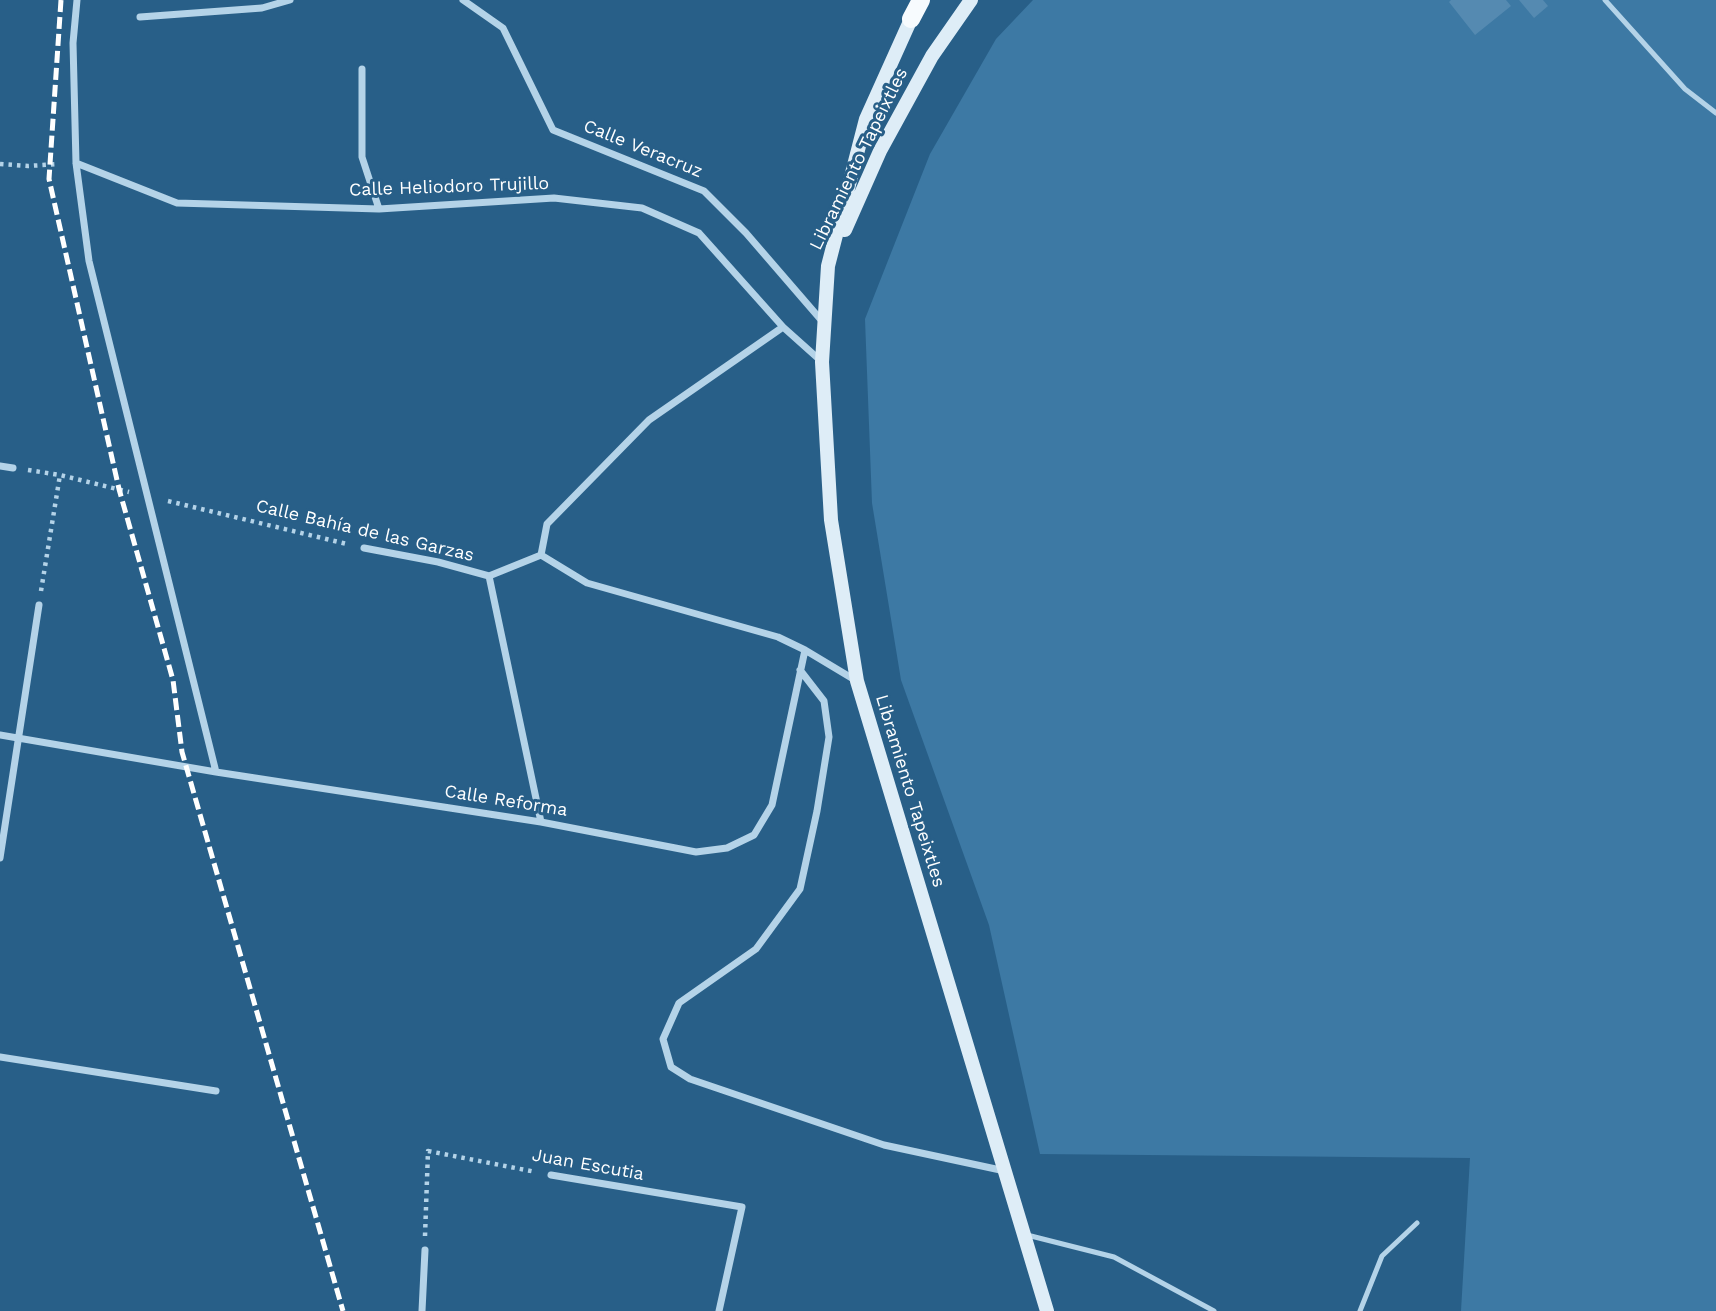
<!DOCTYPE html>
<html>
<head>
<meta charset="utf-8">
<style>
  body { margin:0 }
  canvas { display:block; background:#285f88 }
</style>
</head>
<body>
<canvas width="1716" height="1311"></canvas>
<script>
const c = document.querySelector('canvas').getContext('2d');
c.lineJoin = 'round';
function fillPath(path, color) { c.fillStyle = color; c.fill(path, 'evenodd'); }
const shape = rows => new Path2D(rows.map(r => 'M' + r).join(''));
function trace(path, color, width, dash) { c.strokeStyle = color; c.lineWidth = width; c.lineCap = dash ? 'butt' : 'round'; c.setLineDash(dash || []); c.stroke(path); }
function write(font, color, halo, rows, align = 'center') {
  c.font = font + ' "Work Sans",sans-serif'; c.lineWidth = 6; c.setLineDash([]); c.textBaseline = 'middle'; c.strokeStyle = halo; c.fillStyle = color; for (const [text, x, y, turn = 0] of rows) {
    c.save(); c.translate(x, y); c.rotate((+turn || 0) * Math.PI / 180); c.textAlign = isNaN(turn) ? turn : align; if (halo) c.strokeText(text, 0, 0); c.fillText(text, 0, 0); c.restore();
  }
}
const green = shape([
  [1033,0,1716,0,1716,1311,1461,1311,1470,1158,1040,1154,989,925,901,680,872,503,865,319,930,154,996,39]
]);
const building = shape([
  [1451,0,1506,0,1511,6,1475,35,1449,2],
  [1519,0,1543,0,1548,6,1534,18]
]);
const path = shape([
  [0,164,28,166,59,164],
  [28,470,60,475,129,492],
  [168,501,347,544],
  [41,591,60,475],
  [425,1236,428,1151,536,1172]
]);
const service = shape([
  [1605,0,1685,89,1716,113],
  [1027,1235,1114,1257,1214,1311],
  [1360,1311,1382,1256,1417,1223]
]);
const minor = shape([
  [77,0,73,43,76,163,89,261,216,772],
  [463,0,503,28,553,130,704,191,746,233,822,321],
  [140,17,262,8,290,0],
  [362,69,362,157,379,209],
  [76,163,177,203,379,209,554,198,642,208,699,233,783,327],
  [0,466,13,468],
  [364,548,438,562,489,576,541,555],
  [541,555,547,524,649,420,783,327,821,361],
  [541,555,587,583,778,637,805,650],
  [489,576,541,822],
  [800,670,824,701,829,737,817,811,800,889,756,949,679,1003,663,1039,671,1067,690,1079,884,1145,1005,1171],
  [0,735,216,772,541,822,696,852,727,848,754,835,772,805,805,650,855,680],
  [0,858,39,605],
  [0,1057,216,1091],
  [551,1175,742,1207,719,1311],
  [422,1311,425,1250]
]);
const secondary = shape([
  [916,12,911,19,866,119,828,266,822,362,831,520,857,681,1047,1311],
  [845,230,880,151,932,56,971,0]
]);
const primary = shape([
  [911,19,921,0]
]);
const rail = shape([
  [61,0,49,179,119,489,173,680,182,752,343,1311]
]);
const streetNames = [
  ["Calle Veracruz",643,149,22],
  ["Libramiento Tapeixtles",859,159,-64],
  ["Calle Heliodoro Trujillo",449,187,-2],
  ["Calle Bahía de las Garzas",365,531,13],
  ["Libramiento Tapeixtles",910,791,73],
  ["Calle Reforma",506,801,9],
  ["Juan Escutia",588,1165,10]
];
fillPath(green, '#3d79a4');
fillPath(building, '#558ab1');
trace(path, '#b4d3e8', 4.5, [3.5, 5]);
trace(service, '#b4d3e8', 5);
trace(minor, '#b4d3e8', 7);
trace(secondary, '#deedf7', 14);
trace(primary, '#f7fbfe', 18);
trace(rail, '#fff', 5, [12, 5]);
write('18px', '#fff', '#285f88', streetNames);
</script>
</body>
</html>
